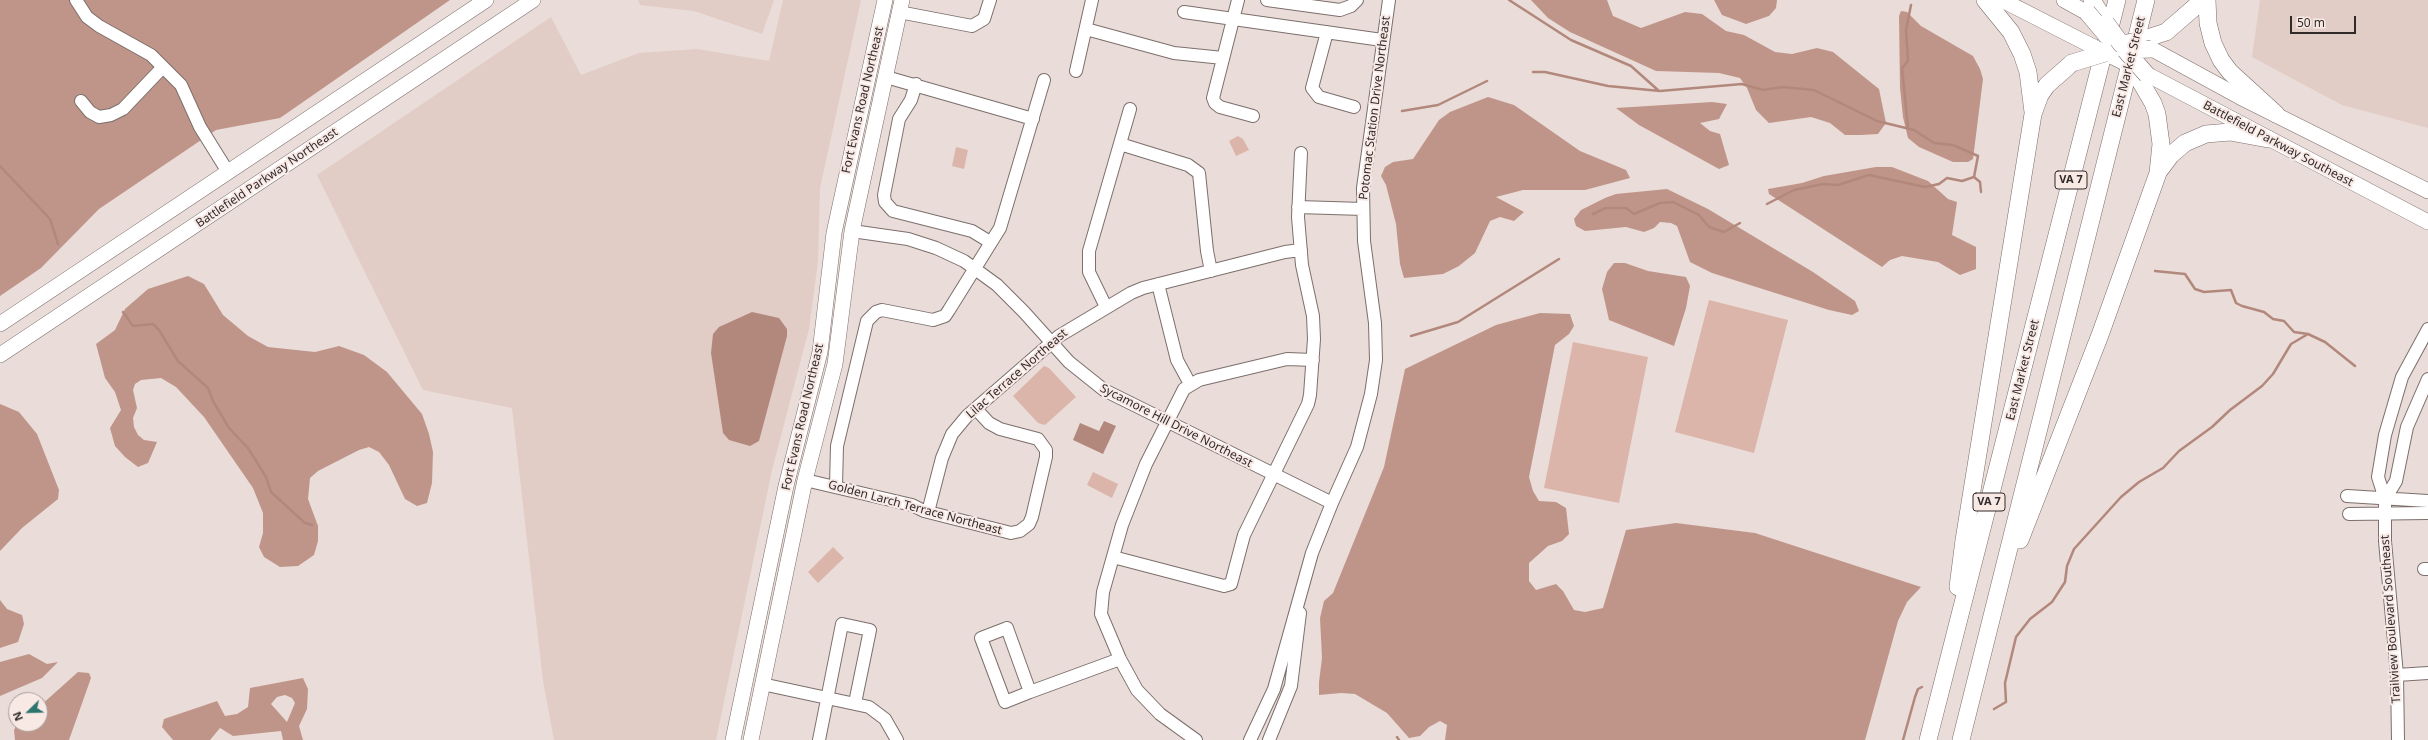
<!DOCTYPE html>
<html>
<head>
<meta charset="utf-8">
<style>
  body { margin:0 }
  #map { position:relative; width:2428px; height:740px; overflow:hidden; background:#eadcd8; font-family:"Noto Sans",sans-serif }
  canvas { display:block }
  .north { position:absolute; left:8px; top:692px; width:40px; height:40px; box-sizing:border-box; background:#f8e9e5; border:1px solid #a89d9a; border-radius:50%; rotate:247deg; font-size:11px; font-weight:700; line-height:16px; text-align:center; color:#302a29 }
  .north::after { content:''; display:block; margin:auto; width:14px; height:18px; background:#2c746d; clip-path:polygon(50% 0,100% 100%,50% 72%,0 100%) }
  .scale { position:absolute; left:2290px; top:16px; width:66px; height:18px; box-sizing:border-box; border:2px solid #302a29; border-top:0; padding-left:5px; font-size:12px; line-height:14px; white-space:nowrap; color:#302a29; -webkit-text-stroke:3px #f8e9e5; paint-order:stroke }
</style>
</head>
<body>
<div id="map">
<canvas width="2428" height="740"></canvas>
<div class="north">N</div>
<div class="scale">50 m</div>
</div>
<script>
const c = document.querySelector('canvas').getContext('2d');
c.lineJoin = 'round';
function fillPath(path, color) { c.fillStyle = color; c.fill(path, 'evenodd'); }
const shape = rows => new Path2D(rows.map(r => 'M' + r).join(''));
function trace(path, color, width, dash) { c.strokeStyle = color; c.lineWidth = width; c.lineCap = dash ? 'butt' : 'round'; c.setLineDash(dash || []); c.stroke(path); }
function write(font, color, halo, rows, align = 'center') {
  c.font = font + ' "Noto Sans",sans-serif'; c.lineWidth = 4; c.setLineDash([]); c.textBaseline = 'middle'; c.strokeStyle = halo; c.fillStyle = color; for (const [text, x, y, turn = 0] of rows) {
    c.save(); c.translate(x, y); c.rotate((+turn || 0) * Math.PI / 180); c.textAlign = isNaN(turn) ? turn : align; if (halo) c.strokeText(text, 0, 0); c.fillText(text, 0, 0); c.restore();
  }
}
const built = shape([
  [638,0,774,0,762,34,694,11,640,5],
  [783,0,861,0,820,188,818,261,809,329,772,470,716,740,554,740,543,681,512,408,423,390,317,175,551,17,581,75,639,53,697,49,769,61],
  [2260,0,2428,0,2428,128,2342,105,2252,57]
]);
const green = shape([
  [1238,136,1243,139,1249,150,1236,156,1229,141],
  [956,147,968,150,964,169,952,166],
  [1709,300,1788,320,1754,453,1675,432],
  [1573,342,1648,357,1619,503,1544,488],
  [1044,366,1049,368,1076,397,1045,425,1038,423,1013,396],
  [1093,472,1118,484,1112,498,1087,485],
  [833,547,844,558,818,583,808,572]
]);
const forest = shape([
  [0,0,450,0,280,118,216,130,99,209,41,268,0,296],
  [1531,0,1607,0,1613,16,1641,28,1685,12,1702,14,1726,31,1744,35,1775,52,1792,54,1817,48,1833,52,1879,89,1886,123,1878,134,1861,135,1845,135,1830,123,1811,117,1769,123,1756,110,1747,88,1740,78,1719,73,1656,71,1570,32,1548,18],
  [1714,0,1777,0,1776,8,1769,16,1746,24,1722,15],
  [1901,11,1907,12,1921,26,1973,56,1980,69,1983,79,1973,159,1968,162,1953,162,1919,147,1908,138,1903,117,1900,88,1899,16],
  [1488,97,1514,105,1580,151,1626,170,1630,178,1585,190,1523,190,1496,197,1524,212,1514,221,1500,217,1490,221,1475,253,1459,266,1443,274,1404,278,1400,264,1396,224,1386,185,1381,176,1385,167,1393,162,1413,159,1439,120,1450,112],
  [1712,102,1727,104,1719,119,1700,123,1710,131,1720,134,1729,165,1719,169,1639,125,1616,108],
  [1876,167,1892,167,1928,181,1948,199,1957,202,1952,235,1976,247,1976,269,1960,275,1938,262,1902,256,1890,260,1882,267,1769,194,1768,189,1802,183,1824,176],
  [1667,189,1708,209,1813,272,1855,301,1859,311,1852,315,1829,310,1712,273,1690,262,1677,226,1671,223,1660,222,1654,228,1644,232,1626,227,1585,231,1576,226,1574,219,1581,210,1605,198,1616,194],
  [1614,263,1625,263,1648,271,1686,277,1690,286,1686,308,1674,346,1609,320,1602,289,1607,272],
  [188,276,204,284,223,315,248,336,268,347,315,352,339,346,364,355,387,372,422,414,429,434,433,452,432,483,427,503,417,506,405,499,389,465,379,452,369,447,359,450,318,471,310,478,308,499,318,526,318,541,314,555,298,566,280,567,264,557,259,547,263,533,263,513,253,488,204,417,176,387,161,378,141,380,135,384,133,390,137,408,133,418,134,427,138,435,144,440,157,442,148,463,138,467,125,457,115,446,110,428,121,410,115,392,105,378,96,344,115,330,125,309,148,289],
  [1540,313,1570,314,1574,326,1569,334,1555,345,1529,477,1533,491,1539,501,1556,502,1566,508,1569,534,1562,541,1548,546,1529,563,1529,581,1536,590,1556,584,1563,591,1574,610,1585,612,1603,608,1626,530,1676,523,1755,533,1921,587,1907,602,1898,621,1865,740,1445,740,1447,725,1440,721,1429,727,1420,736,1409,738,1387,713,1355,694,1341,693,1319,695,1319,682,1322,658,1320,618,1324,601,1333,593,1384,467,1405,369,1496,325],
  [0,404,19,412,37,434,59,490,58,499,22,528,0,551],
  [0,600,7,609,22,615,24,624,18,642,0,648],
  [29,654,47,664,58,662,42,678,0,696,0,662],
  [78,672,89,673,91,678,69,740,15,740,14,730,17,724,40,724,40,706],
  [303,678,308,689,307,709,299,726,303,740,283,740,281,731,233,736,220,728,210,740,173,740,162,727,164,719,217,701,225,716,237,714,248,707,250,688],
  [285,695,292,698,295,703,287,722,271,704,277,697]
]);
const water = shape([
  [752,312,779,318,787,329,787,336,759,441,750,446,729,440,723,433,711,353,713,334,719,327],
  [1104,421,1116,426,1103,454,1073,440,1080,423,1099,431]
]);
const stream = shape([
  [1509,0,1571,40,1631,66,1659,91],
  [1533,72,1545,72,1608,86,1660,91,1742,84,1763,90,1782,87,1814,90,1877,121,1914,130,1934,143,1953,145,1978,156,1974,177,1980,182,1981,192],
  [1402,111,1438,105,1487,81],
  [1908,128,1902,68,1908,61,1906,30,1911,5],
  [0,166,50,219,58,244],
  [1767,204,1794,190,1823,184,1838,185,1869,175,1925,187,1939,184,1947,178,1962,181,1974,177],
  [1593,214,1606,208,1626,208,1634,214,1660,203,1673,202,1699,215,1709,227,1724,232,1740,223],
  [2155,271,2185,274,2195,289,2204,292,2231,290,2236,303,2242,306,2264,312,2273,319,2284,321,2294,332,2308,334,2325,342,2355,366],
  [123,312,133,326,153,324,159,330,178,361,208,388,213,401,229,428,248,448,266,477,271,492,305,523,312,525],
  [1411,336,1458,322,1559,259],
  [1994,709,2006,702,2005,683,2016,637,2030,619,2052,602,2065,582,2067,566,2074,549,2121,497,2139,482,2163,468,2179,451,2212,427,2230,410,2262,386,2273,374,2291,344,2308,334],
  [1397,737,1399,740],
  [1903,740,1915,697,1918,689,1922,687]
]);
const minor = shape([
  [76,0,87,17,99,26,151,55,181,85,200,127,228,172],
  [1238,0,1213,98,1215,103,1220,107,1253,116],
  [1267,0,1340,10,1351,6,1357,0],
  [899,12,972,26,984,19,990,0],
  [1184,12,1382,40],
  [1086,29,1174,53,1223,58],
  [1327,32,1312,88,1319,97,1354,107],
  [1076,71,1092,0],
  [886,77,1033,119],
  [916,84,911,100,899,119,884,195,885,202,893,211,972,231,990,242],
  [81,101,90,112,99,117,111,115,123,109,162,68],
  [1120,144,1188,165,1199,173,1207,251,1211,271],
  [1298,207,1363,209],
  [852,231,908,239,936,248,964,261,997,285,1024,312,1069,362,1104,390,1332,503],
  [1158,284,1177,360,1190,384],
  [1106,307,1089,272,1089,251,1130,109],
  [805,480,912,505,924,511,1011,533,1020,531,1029,524,1032,517,1046,457,1046,450,1038,439,1000,429,989,423,976,409],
  [836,486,837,446,867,321,876,312,882,310,933,320,945,316,949,310,1000,228,1044,80],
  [2347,496,2428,501],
  [2385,499,2396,481,2407,427,2428,379],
  [928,512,942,458,952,434,967,416,1059,336,1131,293,1143,288,1285,252,1301,250],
  [2349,514,2428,513],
  [1113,557,1224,586,1231,584,1244,535,1308,404,1310,395,1314,339,1313,316,1302,265,1298,217,1301,153],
  [2424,569,2428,569],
  [1007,628,1030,692,1005,702,981,638,1007,628],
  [2397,675,2428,673],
  [762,684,869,707,885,719,897,740],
  [1030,692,1120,659],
  [819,740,842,624,870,630,855,703],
  [1196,740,1160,714,1137,690,1120,659,1101,614,1103,592,1122,525,1146,464,1184,389,1199,380,1287,359,1313,360],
  [1250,740,1274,689,1312,553,1332,503,1357,447,1371,394,1376,360,1375,323,1364,241,1363,188,1389,0],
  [1269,740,1291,686,1300,613],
  [2398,740,2397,675,2385,541,2385,499,2378,477,2385,435,2402,377,2428,329]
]);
const major = shape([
  [2002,0,2088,44],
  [2064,0,2098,19],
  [2141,43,2240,97,2428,191],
  [2105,53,2129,65],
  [2137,69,2428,222],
  [0,324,486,0],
  [0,355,533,0],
  [733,740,786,486,820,352,834,233,885,0],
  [751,740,805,480,835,364,852,231,902,0]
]);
const highway = shape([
  [1985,0,2011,32,2022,54,2028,72,2033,112],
  [2092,0,2106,23],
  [2207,0,2208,23,2213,43,2221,60,2230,72,2276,114],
  [2138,41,2166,32,2196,6,2199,0],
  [2159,171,2171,155,2185,143,2206,134,2230,132,2268,139],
  [2020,540,2100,335,2158,173,2161,144,2157,114,2153,103,2132,67],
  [1958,587,1964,540,2033,114,2040,95,2047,85,2072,63],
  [1928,740,2117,0],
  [1961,740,2146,0]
]);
const majorBridge = shape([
  [2088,44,2105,53]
]);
const highwayBridge = shape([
  [2087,12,2108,37],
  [2106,23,2121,44,2138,41],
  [2125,50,2147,75],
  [2125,50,2151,49],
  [2072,63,2105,53]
]);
const shields = [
  [2071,180,32],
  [1989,502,32]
];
const shieldNames = [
  ["VA 7",2071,180],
  ["VA 7",1989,502]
];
const streetNames = [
  ["East Market Street",2129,67,-76],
  ["Fort Evans Road Northeast",863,100,-77],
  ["Potomac Station Drive Northeast",1375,108,-83],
  ["Battlefield Parkway Southeast",2278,144,28],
  ["Battlefield Parkway Northeast",267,178,-34],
  ["East Market Street",2023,370,-76],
  ["Lilac Terrace Northeast",1017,374,-41],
  ["Fort Evans Road Northeast",803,417,-77],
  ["Sycamore Hill Drive Northeast",1176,426,27],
  ["Golden Larch Terrace Northeast",915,508,15],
  ["Trailview Boulevard Southeast",2391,619,-94]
];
fillPath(built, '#e2ccc6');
fillPath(green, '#dcb5aa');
fillPath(forest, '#c09589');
fillPath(water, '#b3887c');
trace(stream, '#b3887c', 2.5);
trace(minor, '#7c6f6c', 14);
trace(major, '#7c6f6c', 16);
trace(highway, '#7c6f6c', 18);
trace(minor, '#fff', 12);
trace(major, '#fff', 15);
trace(highway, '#fff', 17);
trace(majorBridge, '#7c6f6c', 16, []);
trace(highwayBridge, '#7c6f6c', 18, []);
trace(majorBridge, '#fff', 15);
trace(highwayBridge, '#fff', 17);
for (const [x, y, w] of shields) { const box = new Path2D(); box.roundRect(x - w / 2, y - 9, w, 18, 3); c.fillStyle = '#f8e9e5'; c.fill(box); trace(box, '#302a29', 1); }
write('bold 11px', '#302a29', null, shieldNames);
write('12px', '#302a29', '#f8e9e5', streetNames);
</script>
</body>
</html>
